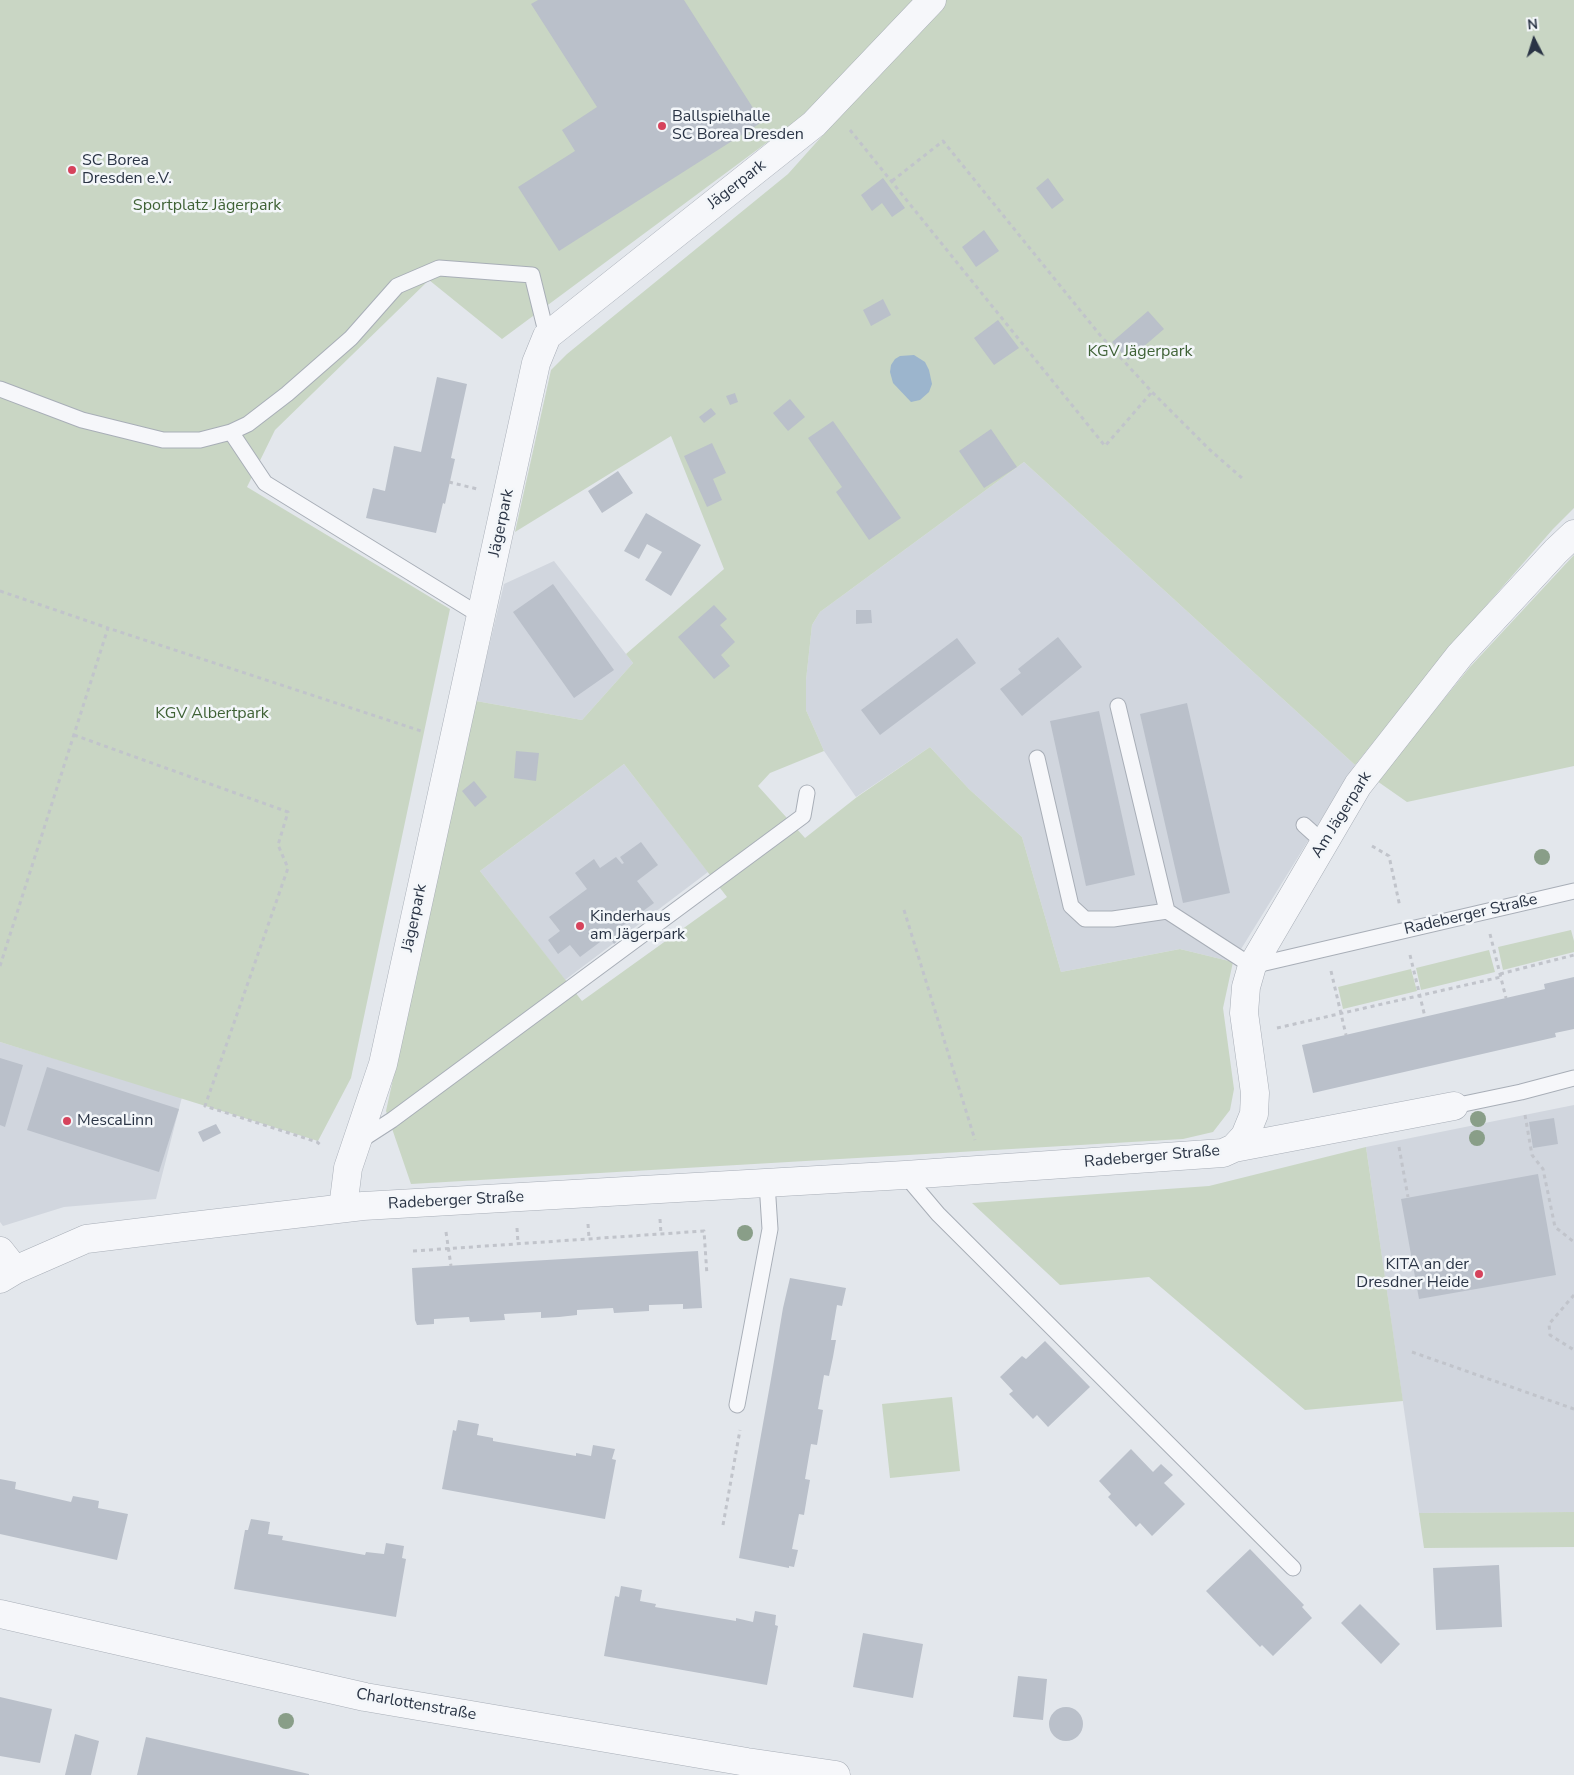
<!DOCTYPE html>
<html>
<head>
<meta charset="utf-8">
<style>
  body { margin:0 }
  #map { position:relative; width:1574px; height:1775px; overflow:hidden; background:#e3e7ec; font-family:"Nunito Sans",sans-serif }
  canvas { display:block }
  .north { position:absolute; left:1509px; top:15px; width:50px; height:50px; -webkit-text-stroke:4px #f3f6f9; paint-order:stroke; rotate:355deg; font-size:14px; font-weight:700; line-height:20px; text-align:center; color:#2a3445 }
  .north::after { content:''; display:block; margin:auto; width:18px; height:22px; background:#2a3445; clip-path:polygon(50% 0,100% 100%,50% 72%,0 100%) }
</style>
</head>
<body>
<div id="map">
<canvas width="1574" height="1775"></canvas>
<div class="north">N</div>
</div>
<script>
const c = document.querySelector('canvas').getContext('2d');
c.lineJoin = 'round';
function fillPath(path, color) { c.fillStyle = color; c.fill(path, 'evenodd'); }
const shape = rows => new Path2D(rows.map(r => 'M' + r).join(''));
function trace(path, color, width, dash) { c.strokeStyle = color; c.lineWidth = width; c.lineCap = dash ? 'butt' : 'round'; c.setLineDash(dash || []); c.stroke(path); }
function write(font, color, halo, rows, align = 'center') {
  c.font = font + ' "Nunito Sans",sans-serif'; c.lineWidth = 5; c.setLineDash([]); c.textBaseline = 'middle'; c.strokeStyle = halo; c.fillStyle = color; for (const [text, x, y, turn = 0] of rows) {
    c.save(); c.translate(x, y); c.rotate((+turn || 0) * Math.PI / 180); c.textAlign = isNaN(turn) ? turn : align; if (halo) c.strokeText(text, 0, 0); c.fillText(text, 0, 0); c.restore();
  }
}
const built = shape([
  [1024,462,1355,765,1233,962,1180,949,1061,972,1022,837,969,789,930,747,856,797,824,751,806,710,806,680,812,625,820,612],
  [554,561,633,663,582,720,476,701,504,584],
  [624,764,708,872,565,980,480,871],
  [0,1042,182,1097,156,1199,64,1207,3,1226,0,1222],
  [1574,1105,1574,1512,1419,1513,1366,1147]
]);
const green = shape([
  [0,0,914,0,804,115,502,339,429,280,275,430,247,487,450,609,351,1078,318,1141,0,1042],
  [944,0,1574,0,1574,508,1553,529,1450,647,1355,765,1024,462,820,612,812,625,806,680,806,710,824,751,770,773,758,786,805,838,857,797,930,747,969,789,1022,837,1061,972,1180,949,1233,962,1223,1008,1234,1089,1230,1110,1213,1132,1183,1139,411,1184,386,1111,476,701,582,720,633,663,626,654,724,569,671,436,515,532,551,370,567,354,788,174],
  [624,764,727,897,582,1001,480,871],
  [1574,555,1574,766,1407,802,1377,781,1470,667],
  [1571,930,1574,941,1574,952,1503,970,1498,947],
  [1489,950,1495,972,1421,990,1416,968],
  [1411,969,1417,991,1343,1009,1338,987],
  [1366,1147,1403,1401,1305,1410,1149,1277,1060,1285,972,1203,1209,1186],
  [952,1397,960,1471,890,1478,882,1404],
  [1574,1512,1574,1547,1424,1548,1419,1513]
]);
const water = shape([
  [914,355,925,362,929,370,932,384,929,392,920,400,911,402,893,383,890,372,891,365,895,359,900,356]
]);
const building = shape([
  [538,0,684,0,762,122,559,251,518,187,575,151,562,130,597,107,531,4],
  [883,178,905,208,892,217,882,203,872,211,861,195],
  [1048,178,1064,200,1052,209,1036,188],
  [984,230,999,251,976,267,962,247],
  [883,299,891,315,871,326,863,310],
  [1148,311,1164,329,1128,360,1112,342],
  [998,320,1019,348,994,365,974,338],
  [437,377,467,384,451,458,455,459,445,504,443,503,436,533,366,518,373,488,385,491,394,446,421,452],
  [735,393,738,402,730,405,726,396],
  [790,399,805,417,788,431,773,413],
  [711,408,716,414,704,423,699,417],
  [833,421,901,518,869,540,836,492,842,487,808,438],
  [991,429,1017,467,984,488,959,451],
  [712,443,726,473,713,479,722,500,707,507,684,456],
  [618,471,633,493,602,513,588,491],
  [646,513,701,545,671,596,645,580,662,552,647,544,639,559,624,551],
  [553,584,614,670,574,698,513,612],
  [714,605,727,619,720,625,735,642,721,655,730,666,714,679,678,637],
  [856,610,871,610,872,623,856,624],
  [1058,637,1082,667,1022,716,1000,689,1021,673,1018,669],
  [957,638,976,663,880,735,861,710],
  [1187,703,1230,893,1183,903,1140,714],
  [1099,711,1135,875,1086,886,1050,721],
  [516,751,539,753,536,781,514,778],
  [474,781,487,797,475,807,462,791],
  [641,842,658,865,637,881,654,903,621,927,626,934,614,944,608,936,580,957,570,945,558,954,548,940,560,931,549,917,587,889,575,873,594,859,600,868,616,857,622,864,624,863,620,857],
  [1574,977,1574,1029,1555,1033,1556,1037,1313,1093,1302,1045,1545,989,1544,984],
  [0,1058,23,1065,5,1127,0,1125],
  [47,1067,179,1109,159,1172,27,1130],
  [1554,1118,1558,1144,1533,1148,1529,1122],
  [216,1124,221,1133,203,1142,198,1132],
  [1538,1174,1556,1275,1419,1299,1401,1199],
  [698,1251,702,1308,683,1309,683,1304,649,1305,649,1311,614,1313,613,1308,577,1310,577,1315,559,1317,541,1318,541,1312,504,1314,505,1320,470,1322,469,1317,434,1319,434,1324,417,1325,415,1320,412,1268],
  [790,1278,846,1288,842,1306,837,1305,831,1340,836,1340,833,1357,829,1376,824,1375,818,1409,823,1410,817,1445,811,1444,805,1479,810,1480,807,1497,804,1515,799,1514,792,1549,798,1550,794,1567,789,1566,789,1568,739,1558,771,1379,783,1308],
  [1045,1341,1090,1387,1048,1427,1037,1415,1033,1419,1009,1394,1013,1391,1000,1377,1022,1356,1026,1359],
  [458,1420,479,1424,477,1435,493,1438,493,1441,576,1456,576,1453,591,1456,593,1445,615,1449,612,1459,616,1460,605,1519,442,1489,453,1430,456,1431],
  [1131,1449,1153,1472,1161,1464,1173,1475,1164,1483,1185,1504,1152,1536,1140,1523,1136,1527,1108,1497,1111,1494,1099,1481],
  [0,1479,16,1482,15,1489,71,1502,73,1496,99,1501,98,1508,128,1514,117,1560,0,1534],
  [251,1519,270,1522,268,1534,283,1536,282,1540,365,1555,366,1552,384,1554,386,1543,404,1546,402,1558,406,1559,396,1617,234,1589,245,1530,248,1530],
  [1250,1549,1304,1605,1302,1607,1312,1618,1273,1656,1262,1645,1260,1647,1206,1591],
  [1499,1565,1502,1627,1436,1630,1433,1568],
  [621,1586,642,1590,640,1601,656,1604,655,1607,736,1621,736,1618,753,1622,755,1611,776,1615,775,1625,778,1626,767,1685,604,1656,615,1596,619,1597],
  [1360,1604,1400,1644,1381,1664,1341,1623],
  [863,1633,923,1644,913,1698,853,1687],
  [1018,1676,1047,1679,1043,1720,1013,1717],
  [0,1697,52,1709,40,1763,0,1756],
  '1049 1724a17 17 0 1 1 34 0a17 17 0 1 1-34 0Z',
  [75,1734,99,1741,91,1775,65,1775],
  [146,1737,309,1774,309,1775,137,1775]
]);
const path = shape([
  [850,130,1105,446,1152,392],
  [892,181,943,141,1100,335,1152,392,1210,450,1242,478],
  [449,482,477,489,476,491],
  [0,591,108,628],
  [74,735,288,812,278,845,288,868,205,1106,317,1142,322,1146],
  [1372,846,1389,856,1400,907],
  [904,910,975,1140],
  [1490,934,1506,998],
  [1410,955,1425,1017],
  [0,966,108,628,424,732],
  [1331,971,1346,1035],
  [1500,974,1574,955],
  [1277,1028,1501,977],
  [1525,1115,1532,1155,1543,1169,1555,1227,1574,1242],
  [1399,1147,1408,1197],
  [660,1219,661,1234],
  [588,1224,589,1238],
  [517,1228,518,1243],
  [446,1232,451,1266],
  [413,1251,704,1231,707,1275],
  [1574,1295,1549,1324,1550,1335,1574,1350],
  [1412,1352,1574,1409],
  [723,1525,740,1430]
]);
const service = shape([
  [0,389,82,420,163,440,200,440,231,432,248,424,287,394,351,338,397,286,439,268,532,275,547,336],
  [231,432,265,483,481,616],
  [1118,706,1167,911,1252,966,1574,891],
  [1037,758,1071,906,1085,919,1113,919,1167,911],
  [1304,825,1324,843],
  [1454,1106,1521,1092,1574,1078],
  [358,1142,392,1120,803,816,807,793],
  [905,1175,938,1214,1293,1568],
  [737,1405,770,1229,767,1183]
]);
const minor = shape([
  [1234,1148,1245,1136,1254,1114,1255,1093,1244,1013,1246,987,1252,966,1358,785,1460,655,1556,551,1574,534],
  [343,1208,348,1168,383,1064,536,363,547,336,814,124,932,0],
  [0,1251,15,1270],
  [0,1279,15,1270,86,1239,184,1227,363,1206,905,1175,1223,1153,1234,1148,1454,1106]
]);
const tertiary = shape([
  [0,1614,365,1697,747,1762,836,1775]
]);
const trees = [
  [1542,857],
  [1478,1119],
  [1477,1138],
  [745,1233],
  [286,1721]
];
const markers = [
  [662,126,5,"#d6435c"],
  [72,170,5,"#d6435c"],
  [580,926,5,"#d6435c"],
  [67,1121,5,"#d6435c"],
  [1479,1274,5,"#d6435c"]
];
const poiNames = [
  ["Ballspielhalle",672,117],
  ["SC Borea Dresden",672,135],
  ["SC Borea",82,161],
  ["Dresden e.V.",82,179],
  ["Kinderhaus",590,917],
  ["am Jägerpark",590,935],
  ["MescaLinn",77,1121],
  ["KITA an der",1469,1265,"right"],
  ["Dresdner Heide",1469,1283,"right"]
];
const streetNames = [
  ["Jägerpark",737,185,-38],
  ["Jägerpark",502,523,-78],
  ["Am Jägerpark",1342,815,-58],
  ["Radeberger Straße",1471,915,-13],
  ["Jägerpark",415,918,-78],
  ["Radeberger Straße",1152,1157,-5],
  ["Radeberger Straße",456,1201,-3],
  ["Charlottenstraße",416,1705,10]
];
const parkNames = [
  ["Sportplatz Jägerpark",207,206],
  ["KGV Jägerpark",1140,352],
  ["KGV Albertpark",212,714]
];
fillPath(built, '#d1d6de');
fillPath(green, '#c9d6c4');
fillPath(water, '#9cb5cd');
fillPath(building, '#bac0ca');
trace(service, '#a8aeb7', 17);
trace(minor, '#a8aeb7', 29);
trace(tertiary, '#a8aeb7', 29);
trace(path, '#c1c4cb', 3, [4, 4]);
trace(service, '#f6f7fa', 15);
trace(minor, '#f6f7fa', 28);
trace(tertiary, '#f6f7fa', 28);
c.fillStyle = '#899e88';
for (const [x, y] of trees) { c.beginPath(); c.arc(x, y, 8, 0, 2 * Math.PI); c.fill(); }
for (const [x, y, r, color] of markers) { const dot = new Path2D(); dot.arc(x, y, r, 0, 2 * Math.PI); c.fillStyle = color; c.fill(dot); trace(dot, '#f3f6f9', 2); }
write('16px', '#2a3445', '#f3f6f9', poiNames, 'left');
write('16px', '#2a3445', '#f3f6f9', streetNames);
write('16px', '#3f6236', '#f3f6f9', parkNames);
</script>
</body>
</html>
